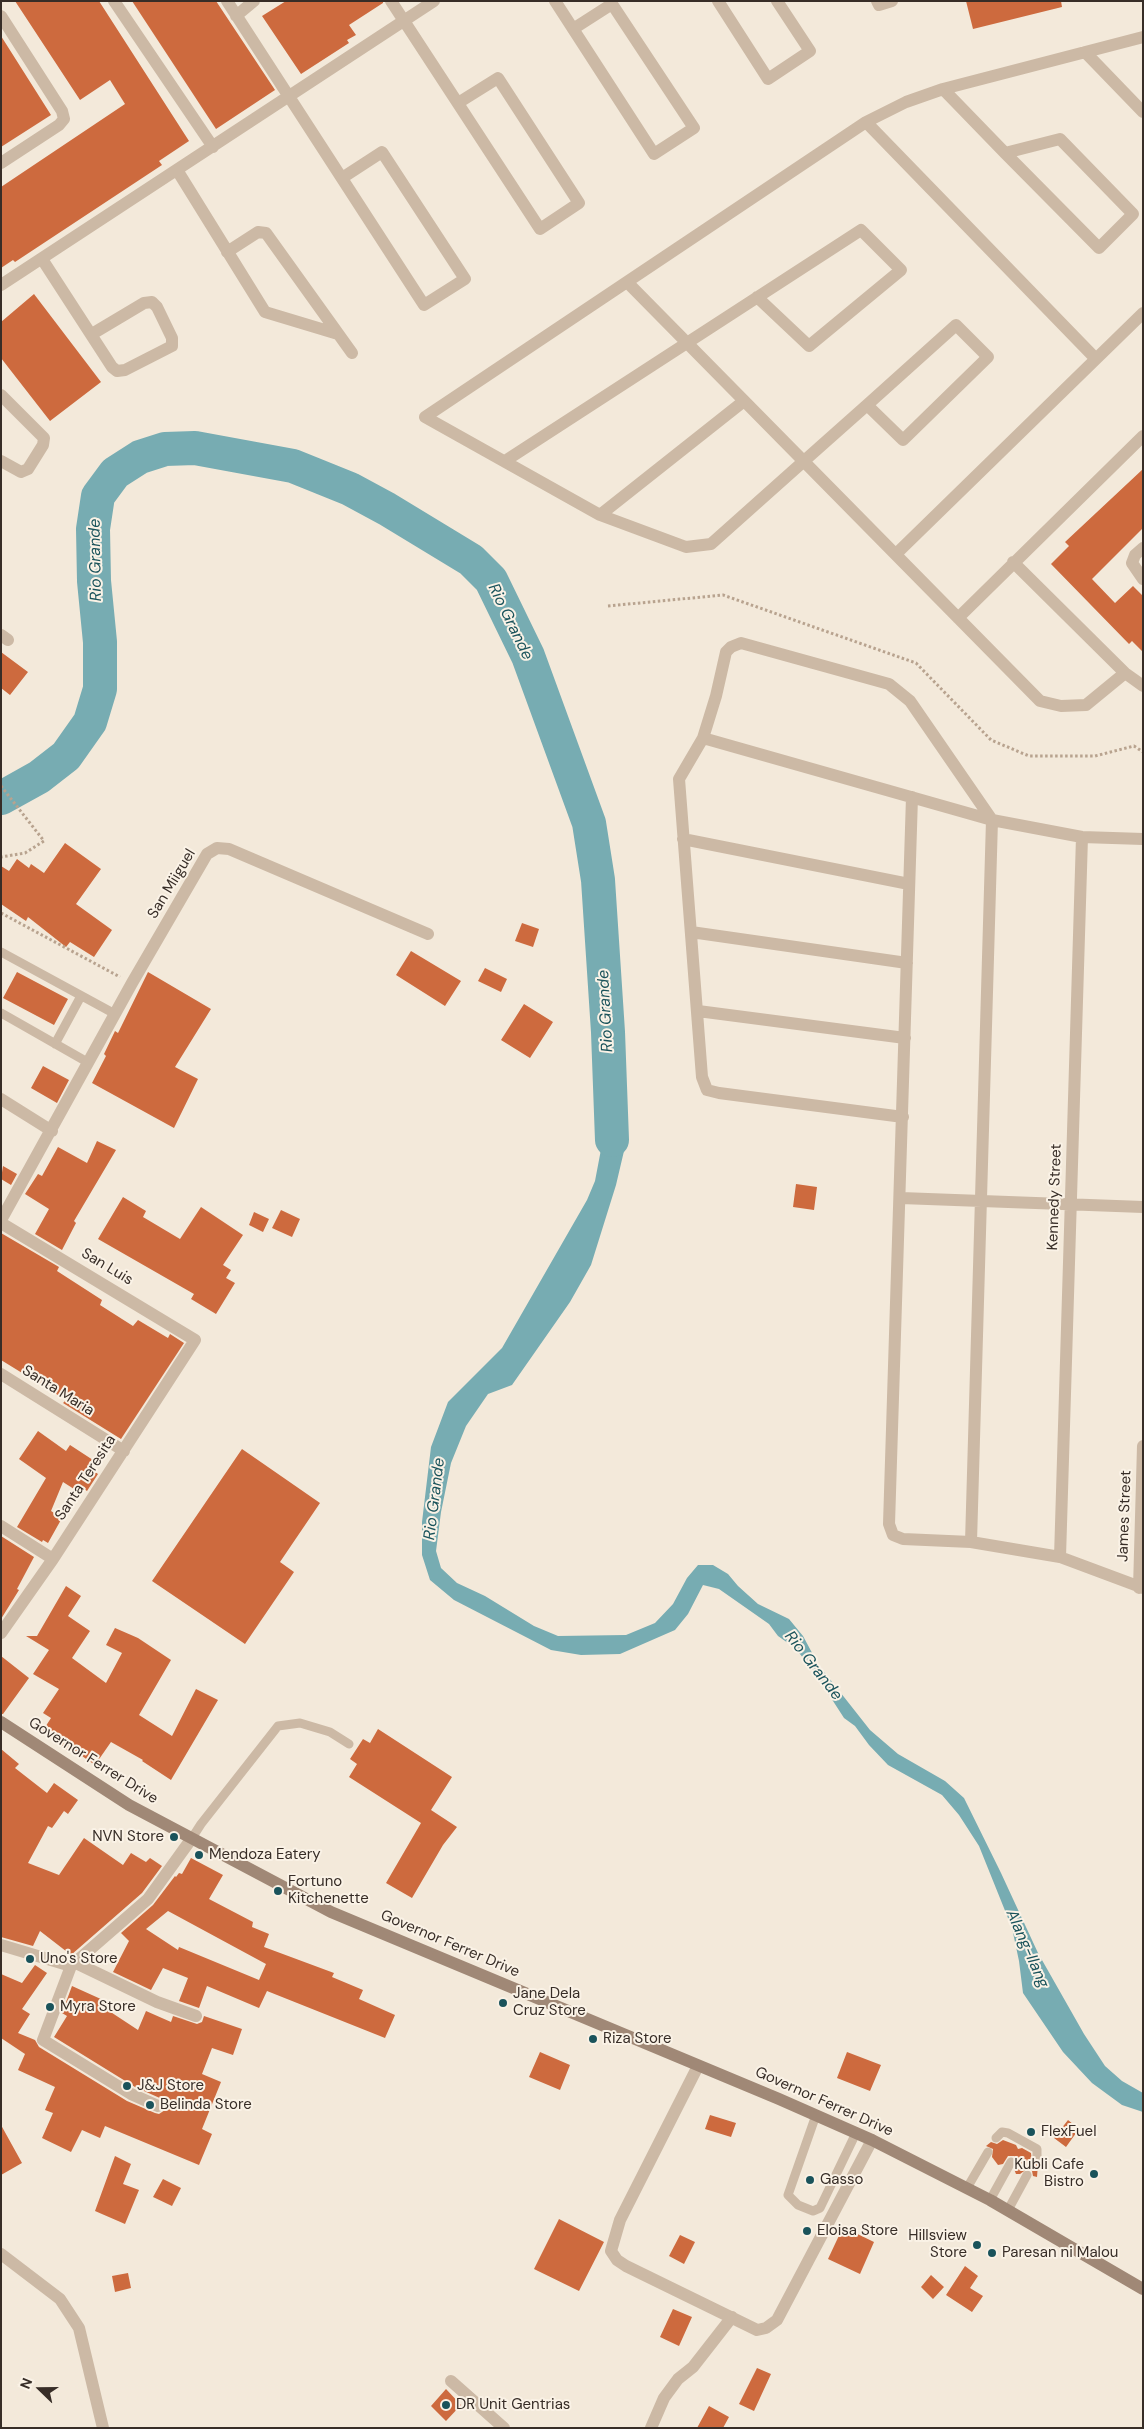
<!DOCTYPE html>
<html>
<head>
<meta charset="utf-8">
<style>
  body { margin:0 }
  #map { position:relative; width:1144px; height:2429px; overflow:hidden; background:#f3e9da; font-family:"DM Sans",sans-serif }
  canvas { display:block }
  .frame { position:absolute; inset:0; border:2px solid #372d27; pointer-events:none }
  .north { position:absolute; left:15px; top:2364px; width:50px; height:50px; -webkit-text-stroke:4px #faf2e6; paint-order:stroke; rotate:292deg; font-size:14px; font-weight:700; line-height:20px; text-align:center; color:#372d27 }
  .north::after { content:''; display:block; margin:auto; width:18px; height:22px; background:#372d27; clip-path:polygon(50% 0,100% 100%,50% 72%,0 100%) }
</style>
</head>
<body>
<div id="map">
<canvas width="1144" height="2429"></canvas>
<div class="frame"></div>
<div class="north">N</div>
</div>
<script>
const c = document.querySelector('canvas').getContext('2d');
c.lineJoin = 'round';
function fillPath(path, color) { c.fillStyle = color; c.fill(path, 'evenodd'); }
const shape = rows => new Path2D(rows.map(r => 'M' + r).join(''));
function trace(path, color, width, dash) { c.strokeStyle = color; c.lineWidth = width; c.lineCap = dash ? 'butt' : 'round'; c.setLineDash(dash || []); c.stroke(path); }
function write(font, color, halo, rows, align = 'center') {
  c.font = font + ' "DM Sans",sans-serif'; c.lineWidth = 4; c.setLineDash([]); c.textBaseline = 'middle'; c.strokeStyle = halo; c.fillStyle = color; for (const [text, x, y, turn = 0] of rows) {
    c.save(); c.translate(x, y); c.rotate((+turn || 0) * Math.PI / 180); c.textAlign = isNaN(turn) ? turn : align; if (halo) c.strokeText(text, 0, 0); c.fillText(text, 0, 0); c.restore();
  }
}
const water = shape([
  [599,1094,624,1096,624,1151,616,1185,591,1265,570,1302,512,1385,488,1394,466,1426,451,1463,441,1512,436,1551,441,1568,457,1583,485,1596,534,1626,558,1636,626,1635,655,1623,673,1604,687,1578,698,1565,713,1565,728,1574,738,1586,758,1604,789,1619,803,1636,818,1664,870,1730,898,1754,945,1781,964,1798,1001,1873,1038,1953,1084,2034,1105,2066,1122,2081,1143,2093,1143,2112,1122,2105,1092,2083,1063,2052,1023,1993,1019,1961,1012,1928,979,1846,959,1815,942,1795,888,1765,869,1745,855,1726,844,1718,813,1670,795,1648,778,1636,769,1624,719,1589,703,1585,688,1614,675,1630,620,1654,581,1655,551,1650,454,1600,430,1580,422,1555,422,1522,431,1447,448,1402,502,1348,587,1200,595,1181,603,1139]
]);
const river = shape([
  [1,798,39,777,66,756,90,722,100,689,100,642,94,581,93,529,98,496,115,473,140,457,165,449,195,448,293,466,350,489,387,509,471,560,491,580,528,656,589,823,598,880,608,1032,612,1140]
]);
const building = shape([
  [15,1,99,1,189,141,159,161,162,165,15,262,13,260,1,268,1,187,125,104,110,80,80,100],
  [132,1,216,1,275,90,216,129],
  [286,1,383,1,383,3,349,25,356,35,347,40,349,43,301,74,262,16],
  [966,1,1061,1,1062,7,973,29],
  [1,36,51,115,1,147],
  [34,294,101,382,50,421,1,358,1,322],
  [1143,469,1143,528,1092,579,1115,603,1133,586,1143,596,1143,652,1132,641,1129,644,1051,564,1069,546,1065,542],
  [1,652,28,672,10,695,1,688],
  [65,843,101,869,76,904,112,930,94,957,70,942,66,947,28,917,26,921,1,904,1,866,9,871,17,859,29,868,31,864,44,873],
  [522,923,539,929,533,947,515,941],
  [411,951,461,981,445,1006,396,975],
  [485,968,507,979,501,992,478,981],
  [17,972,68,999,54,1025,3,998],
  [148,972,211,1009,175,1067,198,1079,174,1128,92,1083,106,1056,104,1054,115,1031,118,1033],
  [524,1004,553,1022,530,1058,501,1040],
  [43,1066,69,1080,57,1103,31,1088],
  [97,1141,116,1150,74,1221,76,1223,62,1250,35,1234,49,1209,25,1194,38,1174,42,1176,58,1147,87,1163],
  [3,1166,17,1174,11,1185,1,1179],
  [796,1184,817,1187,814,1210,793,1207],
  [123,1197,146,1211,143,1217,180,1239,201,1207,243,1235,223,1265,231,1270,226,1278,235,1283,216,1314,191,1299,194,1294,98,1239],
  [281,1210,300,1219,292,1237,272,1228],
  [254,1212,269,1219,263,1232,249,1225],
  [1,1233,59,1267,57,1271,102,1300,100,1305,133,1326,138,1320,168,1338,170,1334,184,1343,121,1439,63,1403,66,1400,1,1360],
  [38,1431,66,1451,70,1445,93,1460,88,1467,98,1474,87,1491,77,1484,74,1489,63,1482,51,1511,62,1518,48,1543,43,1540,42,1542,17,1527,46,1478,19,1459],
  [242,1449,320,1503,280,1562,294,1572,245,1644,152,1581],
  [1,1536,34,1557,17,1589,19,1590,1,1619],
  [66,1586,81,1596,68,1616,90,1631,72,1658,106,1683,122,1653,106,1645,115,1628,138,1638,171,1660,139,1715,172,1736,196,1689,218,1700,171,1780,142,1761,143,1760,111,1742,95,1765,69,1747,67,1750,42,1732,51,1718,43,1713,59,1689,33,1674,49,1650,26,1636,37,1636],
  [1,1656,29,1678,3,1714,1,1714],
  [378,1729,452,1777,431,1810,457,1827,443,1845,412,1898,386,1883,421,1823,349,1777,357,1764,350,1759,363,1739,370,1743],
  [1,1749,19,1764,15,1768,47,1793,54,1783,78,1800,68,1814,64,1811,52,1828,48,1826,28,1863,59,1875,84,1838,123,1865,131,1853,146,1862,150,1858,162,1866,142,1893,71,1955,40,1931,33,1946,1,1937],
  [191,1858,223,1875,209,1899,253,1922,252,1927,269,1934,264,1947,334,1973,332,1977,363,1990,359,1999,395,2015,385,2038,267,1991,259,2008,207,1986,199,2008,179,2001,188,1978,163,1968,151,1990,113,1972,129,1941,121,1933,153,1905,175,1876,176,1877,179,1873,182,1874],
  [168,1911,266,1964,259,1980,179,1947,178,1950,146,1929],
  [35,1965,47,1973,22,2009,30,2014,18,2033,35,2040,39,2047,127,2101,155,2113,159,2114,165,2110,166,2105,162,2099,135,2087,54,2037,67,2016,62,2013,72,1986,103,2000,100,2005,138,2030,146,2011,171,2022,173,2016,197,2024,202,2022,204,2016,242,2029,233,2055,212,2048,202,2074,221,2082,202,2129,212,2134,199,2165,105,2126,100,2138,82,2130,71,2152,42,2138,53,2113,45,2110,55,2087,18,2070,25,2054,1,2038,1,1974,22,1983],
  [540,2052,570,2065,560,2090,529,2077],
  [847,2052,881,2065,870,2091,837,2078],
  [710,2115,736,2123,731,2137,705,2129],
  [1068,2120,1079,2129,1066,2147,1054,2138],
  [1,2125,22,2163,1,2175],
  [1003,2140,1016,2145,1018,2149,1022,2148,1031,2153,1032,2162,1038,2164,1037,2177,1033,2176,1032,2171,1027,2169,1020,2174,1016,2174,1014,2169,1017,2161,1014,2156,1008,2156,1003,2164,998,2165,992,2157,993,2149,986,2146,991,2142,997,2144],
  [115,2156,131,2164,123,2184,139,2190,125,2224,95,2211],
  [163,2179,181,2188,172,2206,153,2197],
  [559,2219,604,2242,579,2291,534,2269],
  [843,2227,874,2242,860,2274,828,2259],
  [680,2235,695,2242,684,2264,669,2256],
  [965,2266,978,2276,970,2288,983,2296,972,2312,946,2295],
  [128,2273,131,2288,115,2292,112,2276],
  [931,2275,944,2287,933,2299,921,2287],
  [673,2309,692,2317,679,2346,660,2337],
  [757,2368,771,2374,754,2411,739,2404],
  [446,2389,461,2405,446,2421,431,2406],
  [709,2406,729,2417,723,2428,697,2428]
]);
const path = shape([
  [608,606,723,595,916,663,991,740,1029,756,1095,756,1134,746,1143,752],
  [1,786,44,841,25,853,1,857],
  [1,913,120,977]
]);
const lane = shape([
  [1,952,115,1014],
  [1,1013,89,1063],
  [55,1044,81,996],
  [192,1838,201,1824,278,1726,300,1723,330,1732,349,1744],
  [816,2115,788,2195,798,2205,813,2211,820,2208,856,2133],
  [996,2138,1002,2132,1008,2133,1037,2149,1037,2158],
  [967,2188,988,2152],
  [990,2200,1011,2162],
  [1008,2210,1027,2175]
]);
const street = shape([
  [114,1,213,147],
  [227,1,424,305,465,279,382,152,342,178],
  [391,1,540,229,579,203,498,78,458,103],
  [555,1,654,154,694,128,612,4,573,29],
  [718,1,768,79,810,51,777,1],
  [877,1,879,5,892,1],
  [1,16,62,111,64,119,59,125,1,163],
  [236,16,254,1],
  [1085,52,1143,112],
  [943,89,1005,153,1099,248,1133,214,1060,139,1005,153],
  [866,122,1096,359],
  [177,170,265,312,338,334],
  [227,252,258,232,266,233,352,353],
  [42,259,112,367,117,371,125,370,172,346,172,338,157,307,152,302,144,303,92,334],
  [627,282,1040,701,1061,706,1086,705,1125,673],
  [1,285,434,1],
  [1,395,44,438,43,445,28,469,21,472,1,461],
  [867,405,903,440,988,357,956,325,867,405,804,461,711,544,686,547,600,515,425,417,866,122,906,102,943,89,1143,37],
  [505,461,861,230,901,270,809,346,757,297],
  [600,515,744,401],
  [1143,548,1135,555,1132,563,1143,579],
  [896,554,1143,313],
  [1013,562,1125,673,1143,686],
  [958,618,1143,436],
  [1,635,8,640],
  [703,738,992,820,1082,837,1143,839],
  [912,797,889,1524,893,1535,903,1539,971,1542,1060,1557,1143,1588],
  [683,839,909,884],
  [691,932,907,963],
  [698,1011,905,1038],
  [1,1099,52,1131],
  [903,1117,719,1093,707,1090,702,1077,679,779,703,738,716,696,726,652,731,647,741,643,889,684,910,701,992,820,971,1542],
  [901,1198,1143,1207],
  [1,1220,132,983,207,854,217,848,229,849,428,934],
  [1,1223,195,1340,53,1559,1,1633],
  [1,1374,124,1451],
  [1,1526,53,1559],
  [1060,1557,1082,837],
  [1139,1588,1143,1446],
  [1,1945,71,1966,148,1899,192,1838],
  [76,1963,157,2002,196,2016],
  [71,1966,43,2040,131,2094,158,2106],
  [698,2066,620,2220,611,2251,617,2260,626,2266,757,2330,766,2328,777,2320,872,2140],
  [1,2254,60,2299,79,2328,103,2428],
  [451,2381,504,2428],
  [651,2428,664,2398,678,2379,693,2367,732,2317]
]);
const secondary = shape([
  [1,1722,129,1805,331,1912,779,2099,872,2140,990,2200,1143,2289]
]);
const markers = [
  [174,1837,5,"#1a535b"],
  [199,1855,5,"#1a535b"],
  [278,1891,5,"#1a535b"],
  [30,1959,5,"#1a535b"],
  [503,2003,5,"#1a535b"],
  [50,2007,5,"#1a535b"],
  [593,2039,5,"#1a535b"],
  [127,2086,5,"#1a535b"],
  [150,2105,5,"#1a535b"],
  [1031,2132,5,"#1a535b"],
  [1094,2174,5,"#1a535b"],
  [810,2180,5,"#1a535b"],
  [807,2231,5,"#1a535b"],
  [977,2245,5,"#1a535b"],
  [992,2253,5,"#1a535b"],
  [446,2405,5,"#1a535b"]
];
const streetNames = [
  ["San Miiguel",172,884,-59],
  ["Kennedy Street",1055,1197,-88],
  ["San Luis",107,1267,31],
  ["Santa Maria",58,1391,32],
  ["Santa Teresita",86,1478,-57],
  ["James Street",1125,1516,-88],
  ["Governor Ferrer Drive",93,1761,32],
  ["Governor Ferrer Drive",450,1944,23],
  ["Governor Ferrer Drive",824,2102,24]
];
const poiNames = [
  ["NVN Store",164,1837,"right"],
  ["Mendoza Eatery",209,1855],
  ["Fortuno",288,1882],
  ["Kitchenette",288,1899],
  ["Uno's Store",40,1959],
  ["Jane Dela",513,1994],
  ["Cruz Store",513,2011],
  ["Myra Store",60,2007],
  ["Riza Store",603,2039],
  ["J&J Store",137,2086],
  ["Belinda Store",160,2105],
  ["FlexFuel",1041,2132],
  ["Kubli Cafe",1084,2165,"right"],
  ["Bistro",1084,2182,"right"],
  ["Gasso",820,2180],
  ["Eloisa Store",817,2231],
  ["Hillsview",967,2236,"right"],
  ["Store",967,2253,"right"],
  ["Paresan ni Malou",1002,2253],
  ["DR Unit Gentrias",456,2405]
];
const waterNames = [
  ["Rio Grande",96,560,-91],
  ["Rio Grande",510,622,64],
  ["Rio Grande",606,1011,-93],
  ["Rio Grande",435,1499,-83],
  ["Rio Grande",813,1666,52],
  ["Alang-Ilang",1027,1949,66]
];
fillPath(water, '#77acb2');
trace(river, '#77acb2', 34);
fillPath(building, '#cd6a3e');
trace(path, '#b8a38f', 3, [2.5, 2.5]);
trace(lane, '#ccb9a5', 9);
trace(street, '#ccb9a5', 12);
trace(secondary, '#a08876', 12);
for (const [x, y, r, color] of markers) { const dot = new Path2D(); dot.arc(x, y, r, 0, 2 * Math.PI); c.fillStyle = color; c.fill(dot); trace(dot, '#faf2e6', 2); }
write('15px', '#372d27', '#faf2e6', streetNames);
write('15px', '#372d27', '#faf2e6', poiNames, 'left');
write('italic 16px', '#1a535b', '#faf2e6', waterNames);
</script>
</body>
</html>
